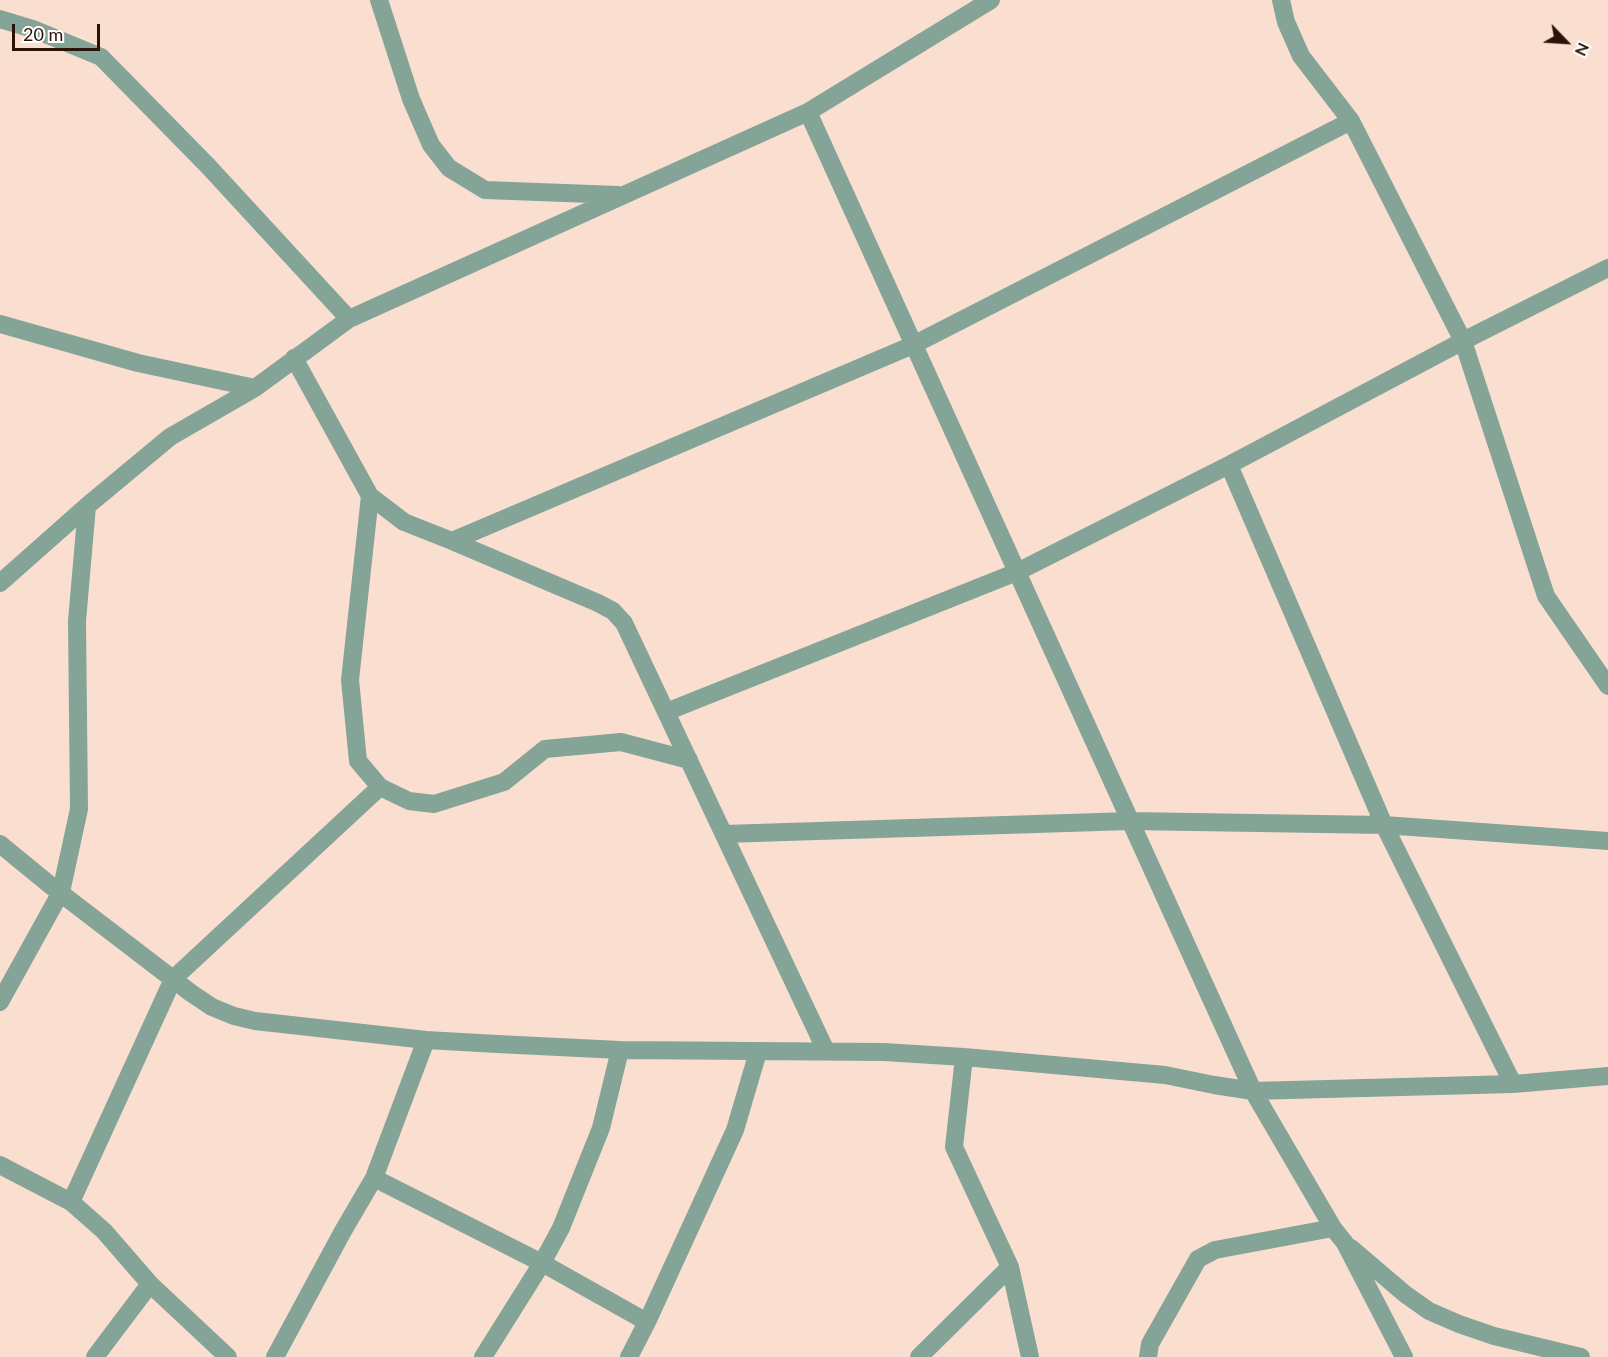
<!DOCTYPE html>
<html>
<head>
<meta charset="utf-8">
<style>
  body { margin:0 }
  #map { position:relative; width:1608px; height:1357px; overflow:hidden; background:#fadfd1; font-family:Lato,sans-serif }
  canvas { display:block }
  .north { position:absolute; left:1536px; top:12px; width:60px; height:60px; -webkit-text-stroke:4px #fff; paint-order:stroke; rotate:115deg; font-size:16px; font-weight:700; line-height:24px; text-align:center; color:#2a1306 }
  .north::after { content:''; display:block; margin:auto; width:21px; height:27px; background:#2a1306; clip-path:polygon(50% 0,100% 100%,50% 72%,0 100%) }
  .scale { position:absolute; left:12px; top:24px; width:88px; height:27px; box-sizing:border-box; border:3px solid #2a1306; border-top:0; padding-left:8px; font-size:18px; line-height:21px; white-space:nowrap; color:#2a1306; -webkit-text-stroke:4px #fff; paint-order:stroke }
</style>
</head>
<body>
<div id="map">
<canvas width="1608" height="1357"></canvas>
<div class="north">N</div>
<div class="scale">20 m</div>
</div>
<script>
const c = document.querySelector('canvas').getContext('2d');
c.lineJoin = 'round';
const shape = rows => new Path2D(rows.map(r => 'M' + r).join(''));
function trace(path, color, width, dash) { c.strokeStyle = color; c.lineWidth = width; c.lineCap = dash ? 'butt' : 'round'; c.setLineDash(dash || []); c.stroke(path); }
const street = shape([
  [379,0,411,99,431,145,449,168,485,190,618,195],
  [1281,0,1286,22,1301,56,1351,121,1463,341,1546,596,1608,686],
  [0,19,33,29,101,57,208,166,349,319],
  [808,112,1253,1091,1333,1228,1345,1243,1404,1357],
  [0,324,138,363,255,388],
  [294,358,370,496,404,522,452,541,913,345,1351,121],
  [1229,465,1384,825,1513,1084],
  [370,496,350,680,358,761,380,787,409,801,434,804,504,782,545,749,621,742,689,760],
  [452,541,598,603,613,611,624,623,826,1051],
  [0,583,87,506,170,437,255,388,349,319,808,112,991,0],
  [666,712,1017,572,1229,465,1463,341,1608,268],
  [724,834,1130,821,1384,825,1608,841],
  [0,844,50,885,191,993,212,1007,234,1016,255,1021,426,1040,497,1044,620,1050,884,1052,964,1057,1165,1075,1214,1085,1253,1091,1513,1084,1608,1076],
  [0,1002,61,892,79,809,77,621,87,506],
  [964,1057,954,1147,1010,1267,1030,1357],
  [0,1165,71,1202,104,1231,150,1284,228,1357],
  [374,1178,542,1263,647,1322],
  [71,1202,173,979,380,787],
  [1351,1248,1405,1294,1429,1311,1459,1324,1494,1336,1581,1357],
  [95,1357,150,1284],
  [275,1357,343,1231,374,1178,426,1040],
  [483,1357,542,1263,561,1228,601,1128,620,1050],
  [629,1357,647,1322,735,1130,758,1052],
  [919,1357,1010,1267],
  [1148,1357,1150,1344,1198,1259,1215,1250,1333,1228]
]);
trace(street, '#84a497', 18);
</script>
</body>
</html>
